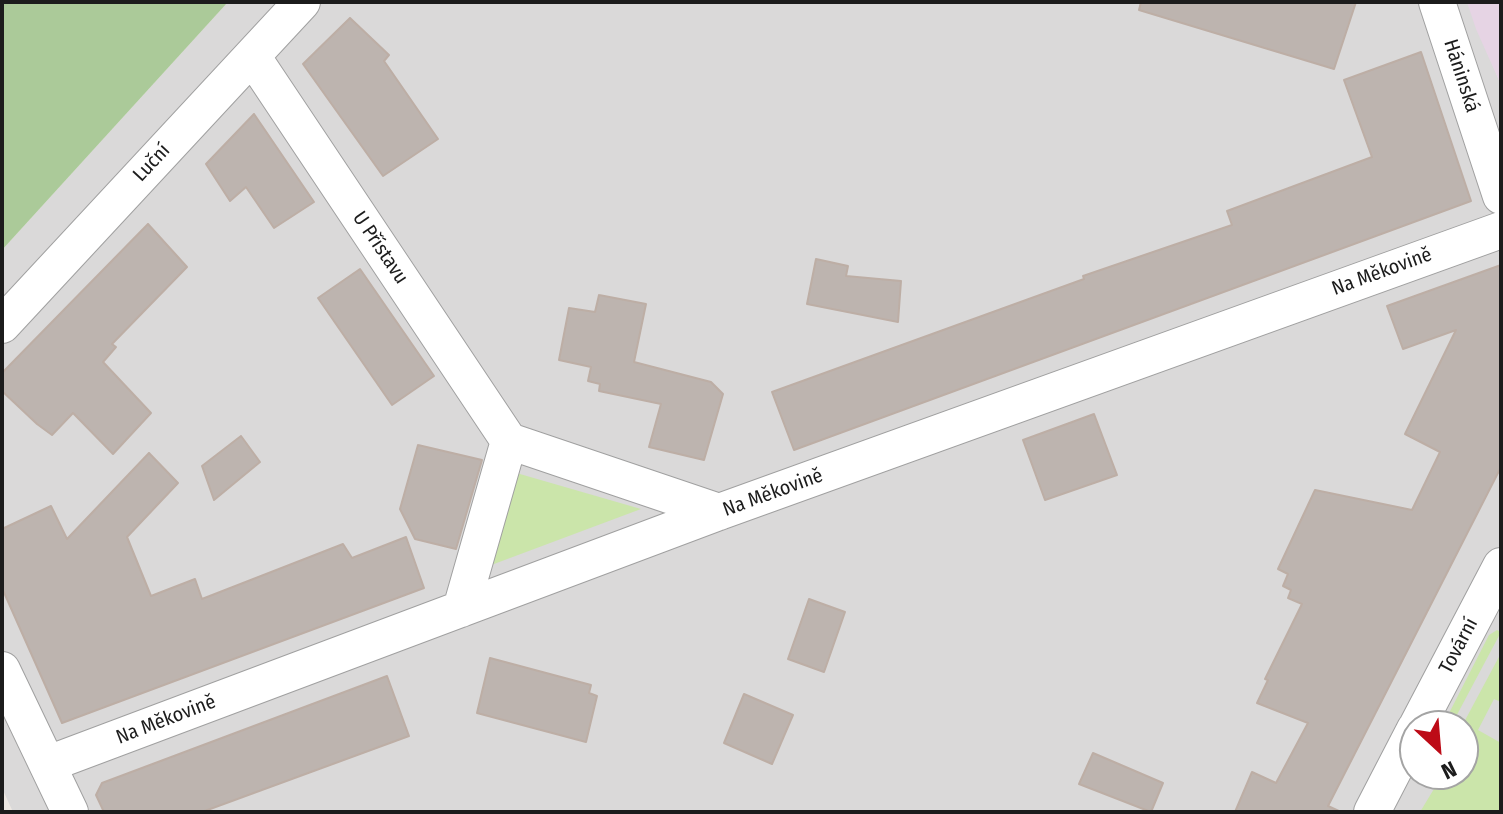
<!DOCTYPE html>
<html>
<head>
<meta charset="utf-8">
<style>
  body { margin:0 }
  #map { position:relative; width:1503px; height:814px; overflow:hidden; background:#ede8e2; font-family:"Fira Sans Condensed",sans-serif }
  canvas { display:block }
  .frame { position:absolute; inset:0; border:4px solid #1c1c1c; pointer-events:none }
  .north { position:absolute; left:1399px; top:710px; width:80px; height:80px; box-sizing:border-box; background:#fff; border:2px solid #a4a4a4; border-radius:50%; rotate:154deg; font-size:22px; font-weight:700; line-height:32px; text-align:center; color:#1c1c1c }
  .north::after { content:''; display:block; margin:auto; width:28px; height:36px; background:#bd0b17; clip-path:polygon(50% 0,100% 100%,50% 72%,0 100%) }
</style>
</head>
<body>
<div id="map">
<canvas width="1503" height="814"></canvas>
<div class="frame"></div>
<div class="north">N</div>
</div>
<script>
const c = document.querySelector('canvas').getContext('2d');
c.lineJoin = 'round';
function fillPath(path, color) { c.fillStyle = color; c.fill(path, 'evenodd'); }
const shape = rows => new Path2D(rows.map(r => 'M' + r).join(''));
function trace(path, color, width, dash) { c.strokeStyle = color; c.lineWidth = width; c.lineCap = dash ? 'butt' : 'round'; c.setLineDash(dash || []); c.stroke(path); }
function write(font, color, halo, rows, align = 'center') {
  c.font = font + ' "Fira Sans Condensed",sans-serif'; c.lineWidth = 8; c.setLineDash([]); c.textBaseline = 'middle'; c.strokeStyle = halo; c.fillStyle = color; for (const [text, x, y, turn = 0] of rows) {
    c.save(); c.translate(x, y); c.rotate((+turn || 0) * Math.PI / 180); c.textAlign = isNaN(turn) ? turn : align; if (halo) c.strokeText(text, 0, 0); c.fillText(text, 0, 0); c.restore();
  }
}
const residential = shape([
  [228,2,1467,2,1501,85,1501,812,13,812,2,788,2,250],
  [1415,726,1463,726,1463,774,1415,774]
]);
const industrial = shape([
  [1467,2,1501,2,1501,85,1476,29]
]);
const grass = shape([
  [513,472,641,509,486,567],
  [1497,630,1501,632,1451,726,1443,725,1489,635],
  [1501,653,1501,702,1494,699,1478,730,1501,743,1501,812,1420,812,1443,774,1463,774,1462,726]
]);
const forest = shape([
  [2,2,228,2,2,250]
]);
const building = shape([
  [1141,2,1356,2,1334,69,1139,10,1141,2],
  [350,18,389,55,384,61,438,139,383,176,303,64,350,18],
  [1421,52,1471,201,794,450,772,392,1084,279,1083,276,1232,225,1227,211,1372,157,1344,80,1421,52],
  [254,114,314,202,274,228,246,187,230,201,206,164,254,114],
  [148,224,187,267,112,344,116,347,103,362,151,413,113,454,73,413,52,435,37,424,2,391,2,373,148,224],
  [816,259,848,266,846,276,901,281,898,322,807,304,816,259],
  [1501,265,1501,467,1328,806,1341,812,1235,812,1252,772,1276,783,1308,723,1257,703,1268,680,1265,679,1302,604,1288,598,1291,590,1283,586,1288,574,1278,569,1315,490,1412,510,1440,452,1405,434,1456,330,1403,349,1387,306,1501,265],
  [360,269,434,376,392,405,318,298,360,269],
  [599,295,646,304,634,362,711,382,723,394,704,460,649,447,661,404,599,391,600,384,588,381,591,367,559,360,569,308,595,312,599,295],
  [1094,414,1117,475,1045,500,1023,440,1094,414],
  [241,436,260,462,214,500,202,466,241,436],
  [418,445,482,460,456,549,415,539,400,509,418,445],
  [149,453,178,483,127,537,151,596,195,579,202,599,343,544,352,558,406,537,424,588,62,723,2,588,2,529,51,506,67,539,149,453],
  [809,599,845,612,824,672,788,659,809,599],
  [490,658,591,685,589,693,597,696,586,742,477,713,490,658],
  [387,676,409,736,202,812,104,812,96,795,102,783,387,676],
  [744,694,793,715,772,764,724,743,744,694],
  [1093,753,1163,783,1151,812,1079,784,1093,753]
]);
const street = shape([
  [1437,2,1501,196],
  [252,56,509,441,719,512],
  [2,325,302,2],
  [461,609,509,441],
  [2,670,70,812],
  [1417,726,1501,566],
  [48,764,719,512,1501,230],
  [1372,812,1415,729]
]);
const streetNames = [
  ["Háninská",1461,76,72],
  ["Luční",152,163,-47],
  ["U Přístavu",380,248,56],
  ["Na Měkovině",1382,272,-20],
  ["Na Měkovině",773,493,-20],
  ["Tovární",1459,646,-62],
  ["Na Měkovině",166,720,-21]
];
fillPath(residential, '#dad9d9');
fillPath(industrial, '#e6d4e4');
fillPath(grass, '#cbe5aa');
fillPath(forest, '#abca99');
fillPath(building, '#bdb4af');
trace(building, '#bdaea5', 2);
trace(street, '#a0a0a0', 38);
trace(street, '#fff', 36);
write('20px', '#1c1c1c', '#fff', streetNames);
</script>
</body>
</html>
